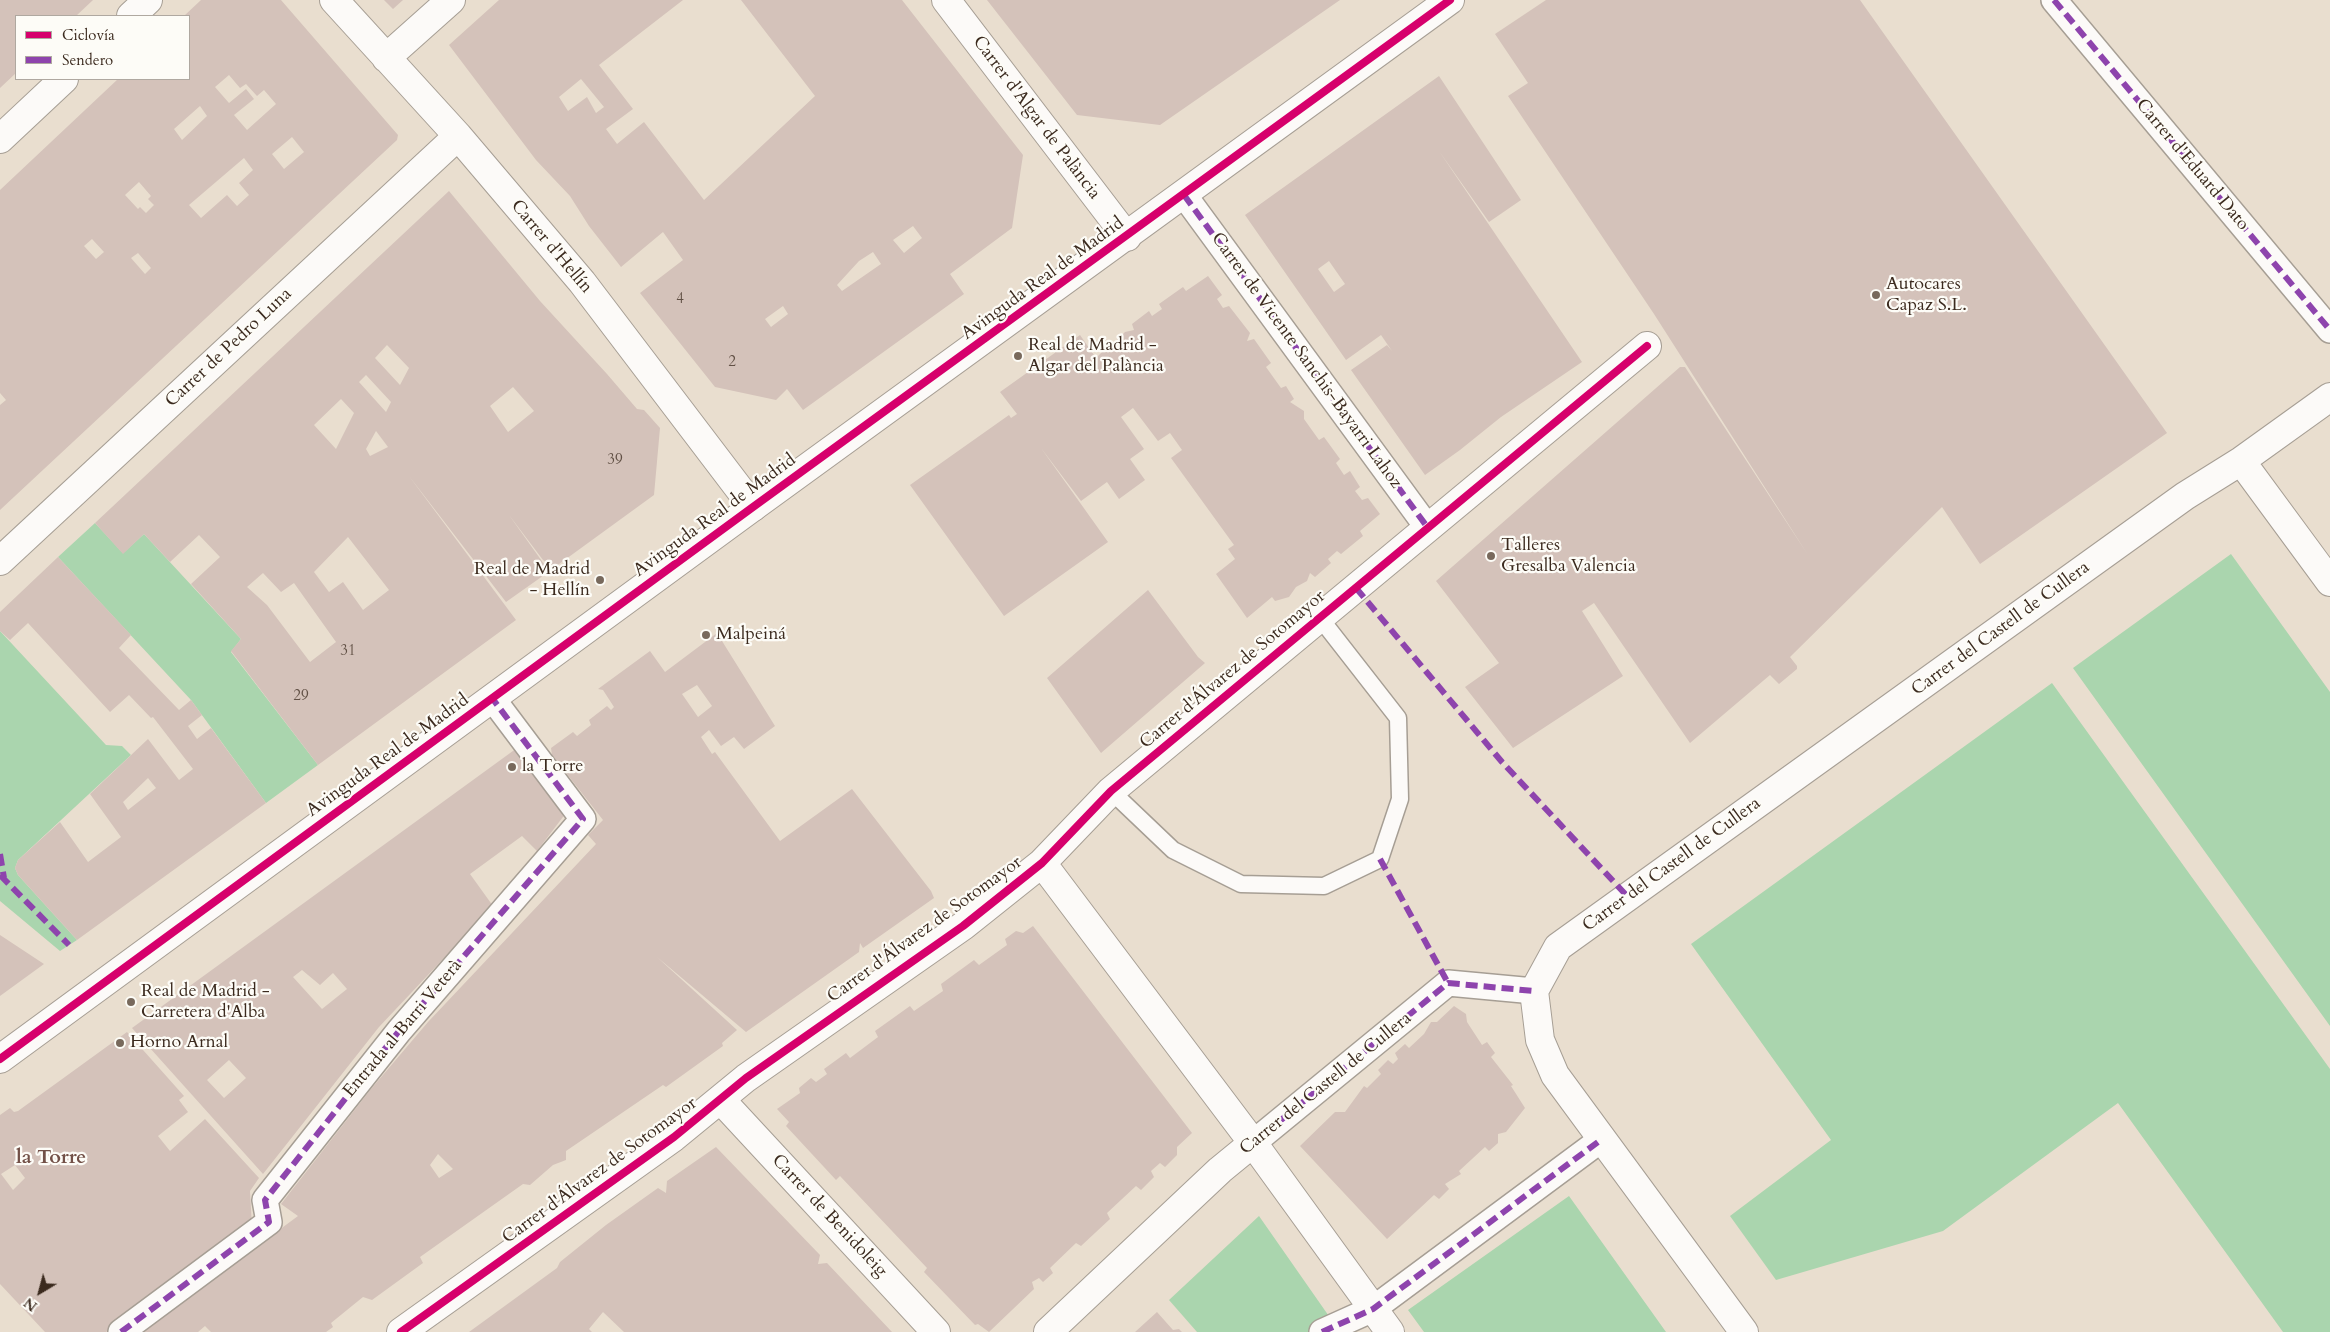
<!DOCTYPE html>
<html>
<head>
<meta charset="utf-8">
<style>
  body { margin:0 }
  #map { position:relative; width:2330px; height:1332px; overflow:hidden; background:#e9decf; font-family:Cardo,serif }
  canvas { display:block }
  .legend { position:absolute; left:15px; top:15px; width:175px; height:65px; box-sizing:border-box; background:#fdfcf7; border:1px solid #afa8a0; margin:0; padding:6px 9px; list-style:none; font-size:15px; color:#3b2a1e }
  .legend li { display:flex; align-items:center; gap:10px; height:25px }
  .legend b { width:25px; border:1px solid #afa8a0 }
  .north { position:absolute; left:15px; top:1267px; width:50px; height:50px; -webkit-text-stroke:4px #fdfcf7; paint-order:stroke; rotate:217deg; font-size:14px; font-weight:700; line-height:20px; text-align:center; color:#3b2a1e }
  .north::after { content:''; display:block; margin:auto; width:18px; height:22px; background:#3b2a1e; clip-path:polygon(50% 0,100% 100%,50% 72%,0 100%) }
</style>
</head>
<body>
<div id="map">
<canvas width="2330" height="1332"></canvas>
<ul class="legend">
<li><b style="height:6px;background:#d6006c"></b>Ciclovía</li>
<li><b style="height:6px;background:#8e44ad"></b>Sendero</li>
</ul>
<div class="north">N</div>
</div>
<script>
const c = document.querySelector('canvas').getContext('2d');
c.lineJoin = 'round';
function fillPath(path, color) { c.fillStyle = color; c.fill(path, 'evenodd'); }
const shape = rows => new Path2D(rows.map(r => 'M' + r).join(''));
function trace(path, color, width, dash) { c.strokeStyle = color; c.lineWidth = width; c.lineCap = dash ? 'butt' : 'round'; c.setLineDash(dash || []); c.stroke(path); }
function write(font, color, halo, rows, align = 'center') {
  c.font = font + ' Cardo,serif'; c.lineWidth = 4.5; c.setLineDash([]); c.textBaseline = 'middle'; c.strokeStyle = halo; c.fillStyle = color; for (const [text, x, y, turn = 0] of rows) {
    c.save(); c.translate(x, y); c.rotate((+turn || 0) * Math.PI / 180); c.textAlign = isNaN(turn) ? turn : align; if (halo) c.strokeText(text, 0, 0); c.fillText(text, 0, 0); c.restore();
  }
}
const green = shape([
  [95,523,123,553,144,534,241,639,231,652,318,765,266,803,191,700,58,557],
  [2231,554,2330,692,2330,1026,2073,668],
  [0,631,106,745,122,746,131,755,18,860,15,868,18,875,77,940,60,951,0,901],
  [2052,683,2330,1069,2330,1332,2283,1332,2118,1103,1943,1231,1776,1280,1730,1216,1831,1140,1691,944],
  [1569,1196,1666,1332,1424,1332,1408,1310],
  [1259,1216,1340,1332,1197,1332,1169,1300]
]);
const building = shape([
  [0,0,93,0,76,16,16,16,16,73,0,88],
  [201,0,281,0,398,135,397,140,0,510,0,405,6,400,0,393,0,190,118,79,189,79,189,16,184,16],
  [229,75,240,88,246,84,257,96,264,90,276,104,247,130,234,115,254,99,246,89,229,103,215,87],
  [200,106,207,116,182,140,174,129],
  [292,137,304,152,284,169,272,154],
  [244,158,253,170,239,183,249,195,237,206,227,195,201,218,189,205],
  [139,182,151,196,148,199,154,205,146,213,140,207,138,209,125,195],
  [92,239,104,252,96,259,84,246],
  [138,253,151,268,145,274,131,258],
  [384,0,403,0,393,9],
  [499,0,683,0,599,65,633,109,606,129,617,144,644,122,704,200,815,96,741,0,902,0,1023,155,1012,228,950,274,964,294,803,410,787,389,776,400,715,387,640,293,683,260,663,232,621,267,589,226,570,196,536,160,449,45],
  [581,79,604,107,596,113,587,97,568,111,559,97],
  [913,226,922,238,904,253,893,240],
  [873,252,881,264,842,291,837,285,859,261],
  [783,306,788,314,771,327,765,319],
  [987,0,1340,0,1160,125,1077,115],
  [1546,0,1860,0,2167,433,1980,564,1942,507,1790,657,1797,666,1797,669,1779,684,1770,675,1690,743,1594,603,1582,611,1623,676,1513,748,1465,687,1499,663,1436,581,1680,367,1685,367,1808,555,1654,314,1508,96,1528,83,1495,34],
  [1439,76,1521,200,1489,222,1439,151,1582,362,1501,417,1460,450,1425,475,1351,370,1387,345,1392,351,1381,335,1346,360,1245,215],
  [1329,261,1345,284,1334,292,1318,269],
  [449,191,540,301,607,374,637,409,644,410,660,428,654,495,555,567,543,560,509,515,544,564,547,573,506,602,409,476,516,620,318,765,231,651,241,639,191,584,220,557,199,535,170,562,144,534,123,554,95,523],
  [387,345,409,368,400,385,375,358],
  [366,375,391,402,386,412,359,382],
  [513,387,534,411,508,432,490,406],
  [341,399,354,413,336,449,314,425],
  [376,431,388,447,370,456,366,449],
  [348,537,389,590,363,610,343,582,329,592,314,572],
  [263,573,281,592,294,583,336,642,310,662,267,605,247,587],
  [1208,276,1222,295,1217,299,1223,308,1229,306,1250,333,1247,341,1254,339,1271,363,1266,367,1281,388,1286,386,1294,399,1290,402,1304,411,1304,419,1319,440,1324,437,1340,459,1336,463,1344,475,1350,471,1360,487,1355,491,1362,500,1368,498,1380,514,1360,531,1363,536,1341,554,1337,551,1328,559,1331,563,1315,577,1310,573,1307,581,1296,587,1289,597,1275,601,1272,597,1247,618,1216,574,1235,559,1228,549,1234,545,1171,458,1182,450,1170,433,1158,441,1133,408,1121,417,1144,449,1130,459,1145,480,1119,499,1107,482,1081,501,1041,448,1108,542,1004,616,910,485,1009,415,1011,418,1017,414,1000,392,1080,335,1096,358,1102,352,1101,348,1112,345,1125,332,1134,330,1132,324,1149,311,1152,316,1162,309,1159,304,1183,287,1186,291],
  [58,557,131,635,119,648,179,710,191,700,202,715,188,726,197,739,211,728,266,803,77,940,18,875,15,868,18,860,60,822,88,862,121,837,90,794,148,739,179,780,193,769,153,717,151,718,129,695,110,712,28,623,10,640,0,631,0,612],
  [148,778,156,788,128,810,123,802],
  [1148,590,1198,657,1205,663,1101,753,1047,678],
  [717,633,775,726,744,749,734,737,721,746,709,730,701,737,712,754,715,752,780,841,852,789,931,891,934,898,863,948,860,943,859,952,746,1032,657,957,737,1030,722,1043,723,1046,666,1087,663,1085,566,1151,566,1160,553,1165,530,1185,523,1184,420,1257,423,1263,372,1300,363,1297,331,1323,333,1327,326,1332,211,1332,205,1326,198,1332,141,1332,298,1216,281,1204,371,1089,428,1022,596,844,588,835,603,820,552,755,551,748,573,732,577,736,591,725,589,720,607,706,611,710,614,707,603,690,598,689,650,651,665,672],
  [697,685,712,706,698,717,682,694],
  [438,1154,453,1169,439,1178,430,1165],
  [517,748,569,809,537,851,522,836,470,874,493,906,379,1027,263,1174,132,1028],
  [302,970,320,985,333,973,347,989,322,1009,293,977],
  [229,1060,246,1078,224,1098,207,1080],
  [1033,926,1192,1133,1177,1147,1177,1155,1165,1167,1160,1163,1151,1171,1154,1177,1141,1190,1136,1186,1107,1213,1110,1219,1081,1246,1076,1243,1050,1268,1053,1273,1043,1282,1039,1278,1032,1282,1034,1289,989,1332,978,1324,975,1325,924,1272,927,1268,840,1176,836,1180,786,1126,789,1122,777,1109,800,1093,799,1088,811,1078,816,1082,827,1074,824,1069,846,1053,850,1058,878,1037,875,1031,910,1006,914,1011,943,991,941,984,974,960,979,965,1007,945,1005,939,1016,931,1023,933],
  [0,935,44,964,0,996],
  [1454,1006,1466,1014,1467,1022,1482,1045,1487,1042,1495,1053,1491,1057,1513,1085,1511,1086,1525,1108,1506,1132,1498,1134,1498,1143,1489,1151,1485,1147,1459,1171,1461,1174,1445,1184,1449,1189,1439,1199,1434,1195,1387,1239,1300,1146,1335,1112,1345,1112,1364,1086,1367,1088,1381,1074,1378,1070,1388,1060,1393,1064,1398,1059,1395,1053,1405,1044,1409,1048,1424,1034,1431,1022,1437,1022],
  [127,1032,184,1096,179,1100,188,1112,158,1136,170,1151,205,1119,259,1178,250,1191,252,1227,106,1332,45,1332,0,1284,0,1115,10,1108,14,1112,18,1111],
  [15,1165,25,1178,13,1190,1,1174],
  [716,1147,820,1255,818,1264,827,1263,892,1332,624,1332,603,1312,589,1329,592,1332,469,1332,557,1268,560,1262,606,1225,658,1188,666,1193,667,1181],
  [1157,1312,1173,1330,1179,1329,1182,1332,1135,1332]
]);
const service = shape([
  [1111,791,1173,850,1241,884,1324,886,1380,859,1400,799,1398,718,1320,618]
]);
const pedestrian = shape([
  [2054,0,2330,330],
  [1184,195,1428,528],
  [1253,1143,1448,983,1534,991],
  [121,1332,269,1222,265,1200,399,1031,583,819,492,698],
  [1322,1332,1373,1309,1602,1139]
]);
const minor = shape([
  [334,0,458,136,582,282,753,507],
  [946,0,1127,237],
  [131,16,148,0],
  [386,58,451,0],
  [0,139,64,79],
  [2241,461,2330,582],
  [0,561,458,136],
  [1042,863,1253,1143,1390,1332],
  [721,1100,936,1332],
  [401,1332,674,1137,746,1078,963,926,1042,863,1111,791,1647,346],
  [1048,1332,1220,1170,1253,1143],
  [1744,1332,1555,1075,1540,1040,1534,991,1558,947,2185,496,2241,461,2330,397]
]);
const tertiary = shape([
  [0,1059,753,507,1450,0]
]);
const quiet = shape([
  [2054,0,2330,330],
  [1184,195,1428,528],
  [1356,588,1502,762,1628,897],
  [0,854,4,878],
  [1380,859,1448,983],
  [0,875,69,945],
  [1253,1143,1448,983,1534,991],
  [121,1332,269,1222,265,1200,399,1031,583,819,492,698],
  [1322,1332,1373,1309,1602,1139]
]);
const cycleway = shape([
  [0,1059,753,507,1450,0],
  [401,1332,674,1137,746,1078,963,926,1042,863,1111,791,1647,346]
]);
const markers = [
  [1876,295,5,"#78695c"],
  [1018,356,5,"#78695c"],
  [1491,556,5,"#78695c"],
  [600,580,5,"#78695c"],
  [706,635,5,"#78695c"],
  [512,767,5,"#78695c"],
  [131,1002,5,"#78695c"],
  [120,1043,5,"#78695c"]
];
const numberNames = [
  ["4",680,300],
  ["2",732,363],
  ["39",615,461],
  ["31",348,652],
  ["29",301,697]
];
const streetNames = [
  ["Carrer d'Algar de Palància",1036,118,53],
  ["Carrer d'Eduard Dato",2192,165,50],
  ["Carrer d'Hellín",551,247,50],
  ["Avinguda Real de Madrid",1043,279,-36],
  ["Carrer de Pedro Luna",229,348,-43],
  ["Carrer de Vicente Sanchis-Bayarri Lahoz",1306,361,54],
  ["Avinguda Real de Madrid",715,516,-36],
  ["Carrer del Castell de Cullera",2001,629,-36],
  ["Carrer d'Álvarez de Sotomayor",1233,670,-40],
  ["Avinguda Real de Madrid",388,756,-36],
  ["Carrer del Castell de Cullera",1672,865,-36],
  ["Carrer d'Álvarez de Sotomayor",925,930,-36],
  ["Entrada al Barri Veterà",403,1029,-50],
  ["Carrer del Castell de Cullera",1326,1084,-39],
  ["Carrer d'Álvarez de Sotomayor",600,1171,-36],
  ["Carrer de Benidoleig",829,1216,47]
];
const poiNames = [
  ["Autocares",1886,285],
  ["Capaz S.L.",1886,306],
  ["Real de Madrid -",1028,346],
  ["Algar del Palància",1028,367],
  ["Talleres",1501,546],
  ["Gresalba Valencia",1501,567],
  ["Real de Madrid",590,570,"right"],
  ["- Hellín",590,591,"right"],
  ["Malpeiná",716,635],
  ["la Torre",522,767],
  ["Real de Madrid -",141,992],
  ["Carretera d'Alba",141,1013],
  ["Horno Arnal",130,1043]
];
const quarterNames = [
  ["la Torre",51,1158]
];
fillPath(green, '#aad5ae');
fillPath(building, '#d4c2ba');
trace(service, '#a69e94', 19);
trace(pedestrian, '#a69e94', 28);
trace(minor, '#a69e94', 30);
trace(tertiary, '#a69e94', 30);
trace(service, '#fcfaf8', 16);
trace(pedestrian, '#fcfaf8', 25);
trace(minor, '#fcfaf8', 28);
trace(tertiary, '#fcfaf8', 28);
trace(quiet, '#8e44ad', 6, [12, 6]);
trace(cycleway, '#d6006c', 8);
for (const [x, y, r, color] of markers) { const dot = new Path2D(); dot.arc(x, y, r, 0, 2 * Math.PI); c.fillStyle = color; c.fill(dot); trace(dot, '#fdfcf7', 2); }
write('15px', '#615045', null, numberNames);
write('18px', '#3b2a1e', '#fdfcf7', streetNames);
write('18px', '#3b2a1e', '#fdfcf7', poiNames, 'left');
write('bold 20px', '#725047', '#fdfcf7', quarterNames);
</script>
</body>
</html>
